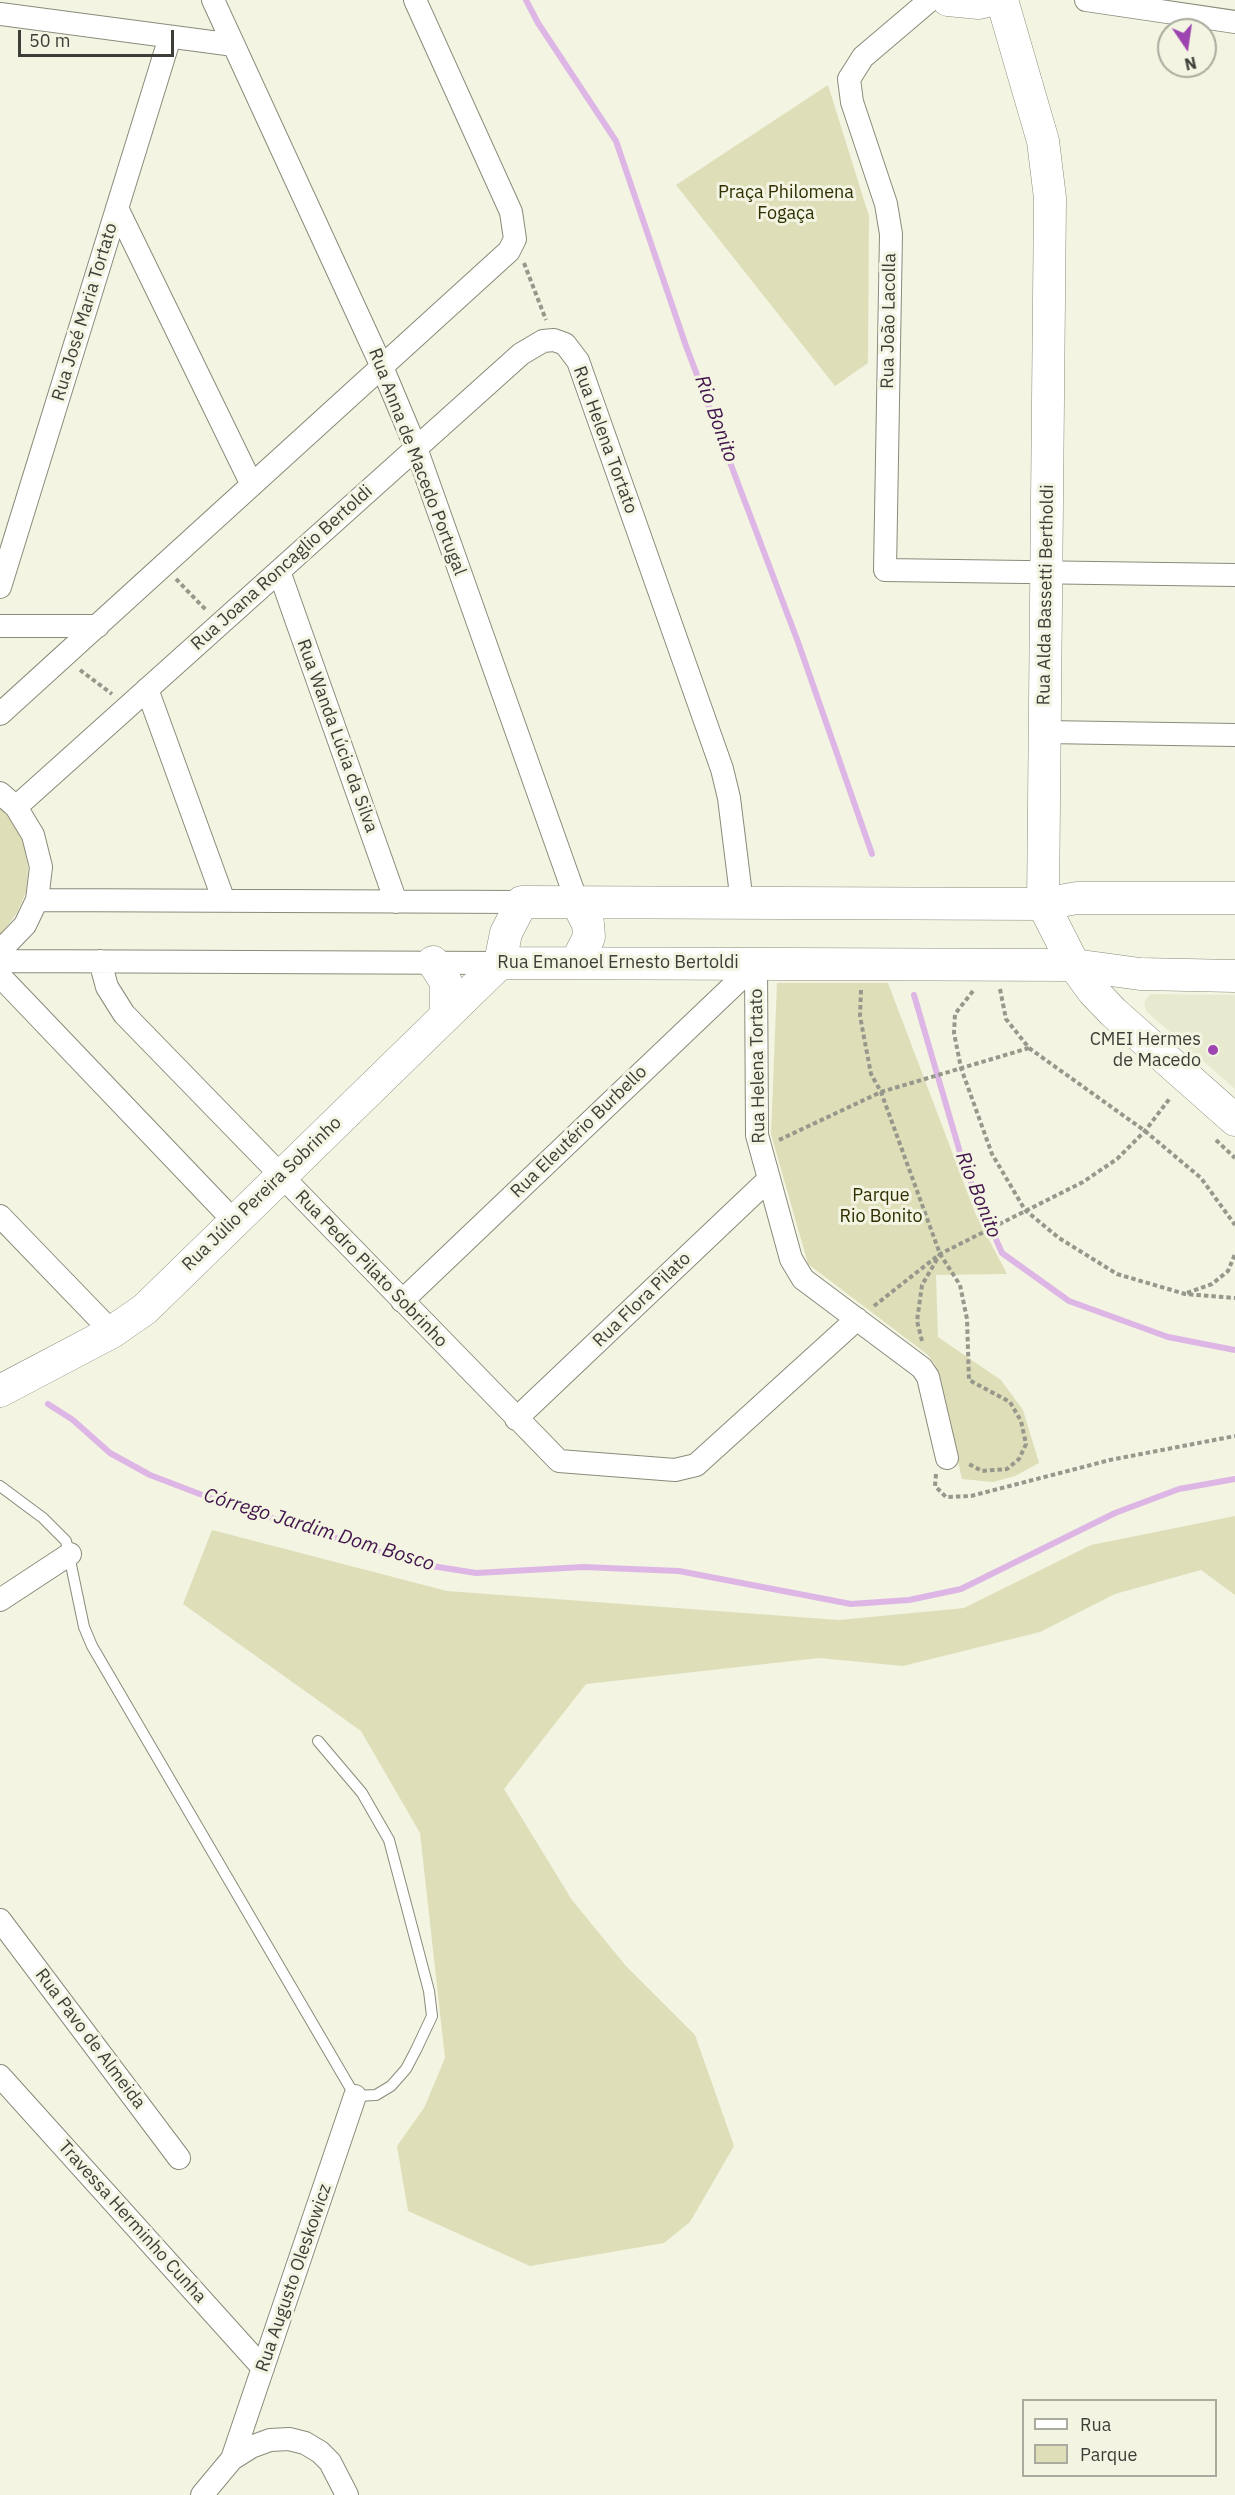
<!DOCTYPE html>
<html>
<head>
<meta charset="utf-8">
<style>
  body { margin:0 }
  #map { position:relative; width:1235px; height:2495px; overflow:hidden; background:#f3f4e2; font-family:"IBM Plex Sans",sans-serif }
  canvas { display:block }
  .legend { position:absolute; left:1022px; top:2399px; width:195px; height:78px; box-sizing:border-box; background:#f3f4e2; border:2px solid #aaab9e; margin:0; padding:8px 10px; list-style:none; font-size:18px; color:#3d3e37 }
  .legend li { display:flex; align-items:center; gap:12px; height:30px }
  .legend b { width:30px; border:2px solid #aaab9e }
  .north { position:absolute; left:1157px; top:18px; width:60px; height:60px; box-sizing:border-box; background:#f3f4e2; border:2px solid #aaab9e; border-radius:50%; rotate:167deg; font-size:16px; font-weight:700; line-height:24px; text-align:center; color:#3d3e37 }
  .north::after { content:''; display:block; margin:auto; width:21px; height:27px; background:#9d44b0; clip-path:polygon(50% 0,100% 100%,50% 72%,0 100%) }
  .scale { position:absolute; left:18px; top:30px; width:156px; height:27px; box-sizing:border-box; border:3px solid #3d3e37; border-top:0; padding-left:8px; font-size:18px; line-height:21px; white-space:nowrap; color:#3d3e37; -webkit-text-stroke:4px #f3f4e2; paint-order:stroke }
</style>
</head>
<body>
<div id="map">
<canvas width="1235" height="2495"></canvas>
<ul class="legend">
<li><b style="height:8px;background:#fff"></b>Rua</li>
<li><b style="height:16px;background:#dedfb9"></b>Parque</li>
</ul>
<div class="north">N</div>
<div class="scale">50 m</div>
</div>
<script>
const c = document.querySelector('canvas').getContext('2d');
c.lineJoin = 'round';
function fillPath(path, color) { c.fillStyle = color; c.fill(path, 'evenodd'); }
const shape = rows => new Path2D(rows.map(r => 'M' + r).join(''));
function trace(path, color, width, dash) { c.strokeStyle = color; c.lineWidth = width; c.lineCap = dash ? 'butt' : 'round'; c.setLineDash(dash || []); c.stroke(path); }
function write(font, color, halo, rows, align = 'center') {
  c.font = font + ' "IBM Plex Sans",sans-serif'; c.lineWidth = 6; c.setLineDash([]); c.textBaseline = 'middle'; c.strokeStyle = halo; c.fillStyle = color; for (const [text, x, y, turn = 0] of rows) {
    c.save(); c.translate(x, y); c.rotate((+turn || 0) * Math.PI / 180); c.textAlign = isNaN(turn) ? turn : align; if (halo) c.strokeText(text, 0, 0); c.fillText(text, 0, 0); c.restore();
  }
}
const built = shape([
  [1150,994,1235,995,1235,1089,1146,1011,1144,1002]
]);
const green = shape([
  [828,85,869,216,868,363,835,386,676,185],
  [0,807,16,826,25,847,28,869,26,892,17,913,0,935],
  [777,983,888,983,976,1215,1007,1274,936,1275,938,1337,1001,1380,1023,1410,1039,1463,1015,1476,993,1482,962,1479,935,1364,928,1355,808,1264,771,1134],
  [1235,1516,1235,1595,1201,1570,1115,1594,1040,1632,903,1666,819,1658,586,1684,504,1789,572,1900,626,1966,695,2035,734,2146,690,2222,664,2243,530,2266,408,2211,397,2146,424,2108,445,2058,420,1833,361,1731,183,1604,212,1530,447,1591,839,1620,964,1608,1091,1545]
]);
const stream = shape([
  [526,0,538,23,616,141,686,346,798,642,872,854],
  [914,995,964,1166,1002,1253,1069,1301,1168,1337,1235,1350],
  [48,1404,73,1420,110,1453,150,1475,218,1501,419,1564,476,1573,583,1567,679,1571,851,1604,909,1600,961,1589,1115,1513,1179,1489,1235,1479]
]);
const path = shape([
  [524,263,546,320],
  [176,579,206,610],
  [80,670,112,694],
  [1000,989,1006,1019,1029,1048,1145,1131,1201,1178,1235,1225],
  [861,990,860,1016,871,1074,881,1092,940,1254,960,1285,967,1319,969,1380,1010,1402,1021,1421,1026,1444,1019,1459,1007,1469,982,1471,967,1463],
  [973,991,955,1014,954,1033,961,1068,992,1154,1025,1210,1059,1238,1117,1274,1185,1294,1235,1298],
  [779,1140,881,1092,1029,1048],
  [1216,1140,1235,1158],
  [1187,1293,1212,1284,1228,1271,1235,1254],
  [874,1306,940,1254,1083,1182,1117,1159,1145,1131,1170,1098],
  [922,1341,917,1321,922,1285,940,1254],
  [936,1474,935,1486,946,1497,971,1496,1110,1460,1235,1436]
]);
const lane = shape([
  [0,1486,43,1518,66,1541,84,1627,92,1646,355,2096,376,2095,391,2086,406,2069,416,2050,432,2016,429,1991,389,1840,362,1793,318,1741]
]);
const street = shape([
  [213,0,382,367,416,448,577,902],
  [930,0,863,57,849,79,852,102,886,204,891,234,885,570,1235,575],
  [1086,0,1235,22],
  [0,14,234,45],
  [117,208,252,485],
  [279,571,396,902],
  [0,587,170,37],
  [0,626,98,626],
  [147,689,224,901],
  [0,714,509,251,515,239,511,212,415,0],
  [1045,732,1235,735],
  [0,793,16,807,33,835,41,867,37,900,25,925,0,951],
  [16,807,521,354,543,341,554,340,565,344,578,361,722,769,729,798,742,903],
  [37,900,522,902],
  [0,961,500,963],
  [100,961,107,987,124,1014,559,1461,675,1470,696,1465,857,1319],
  [756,964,757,1135,791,1259,803,1279,922,1368,928,1377,947,1458],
  [0,976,234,1221],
  [0,1216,112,1332],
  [402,1301,756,964],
  [516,1419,768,1180],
  [0,1600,70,1554],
  [0,1920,179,2158],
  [0,2076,263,2368],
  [232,2459,355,2096],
  [202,2495,232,2459,251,2447,270,2440,289,2439,305,2443,320,2452,330,2462,347,2495]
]);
const secondary = shape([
  [948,0,979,3,991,0],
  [1002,0,1043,141,1050,198,1043,904,1074,965,1093,991,1113,1012,1235,1120],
  [433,962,446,982,446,1015],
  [500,963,506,933,522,902,1043,904,1077,898,1235,898],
  [500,963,1074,965,1140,974,1235,976],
  [576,963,589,937,588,924,577,902],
  [0,1391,112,1332,145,1309,500,963]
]);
const markers = [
  [1213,1050,6,"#9d44b0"]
];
const parkNames = [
  ["Praça Philomena",786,193],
  ["Fogaça",786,214],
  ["Parque",881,1196],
  ["Rio Bonito",881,1217]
];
const streetNames = [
  ["Rua José Maria Tortato",85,312,-73],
  ["Rua João Lacolla",889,321,-89],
  ["Rua Helena Tortato",605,440,70],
  ["Rua Anna de Macedo Portugal",417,462,69],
  ["Rua Joana Roncaglio Bertoldi",282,568,-42],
  ["Rua Alda Bassetti Bertholdi",1046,595,-89],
  ["Rua Wanda Lúcia da Silva",337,736,70],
  ["Rua Emanoel Ernesto Bertoldi",618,963],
  ["Rua Helena Tortato",758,1066,-91],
  ["Rua Eleutério Burbello",579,1132,-44],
  ["Rua Júlio Pereira Sobrinho",262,1194,-44],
  ["Rua Pedro Pilato Sobrinho",371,1269,46],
  ["Rua Flora Pilato",642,1300,-44],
  ["Rua Pavo de Almeida",90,2039,53],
  ["Travessa Herminho Cunha",132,2222,48],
  ["Rua Augusto Oleskowicz",294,2278,-71]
];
const poiNames = [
  ["CMEI Hermes",1201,1040],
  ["de Macedo",1201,1061]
];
const waterNames = [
  ["Rio Bonito",716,419,70],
  ["Rio Bonito",978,1195,68],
  ["Córrego Jardim Dom Bosco",319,1530,17]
];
fillPath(built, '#e8ead0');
fillPath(green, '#dedfb9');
trace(stream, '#ddb6e5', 6);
trace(lane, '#8a8b7a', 12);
trace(street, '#8a8b7a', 24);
trace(secondary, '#8a8b7a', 33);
trace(path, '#97988c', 4, [4.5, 3]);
trace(lane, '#fff', 10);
trace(street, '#fff', 22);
trace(secondary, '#fff', 32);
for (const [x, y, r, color] of markers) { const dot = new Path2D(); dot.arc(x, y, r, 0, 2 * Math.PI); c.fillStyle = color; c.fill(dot); trace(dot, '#f3f4e2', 2); }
write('18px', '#2f2f00', '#f3f4e2', parkNames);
write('18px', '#3d3e37', '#f3f4e2', streetNames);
write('18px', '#3d3e37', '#f3f4e2', poiNames, 'right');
write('italic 20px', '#43154d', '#f3f4e2', waterNames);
</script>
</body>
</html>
